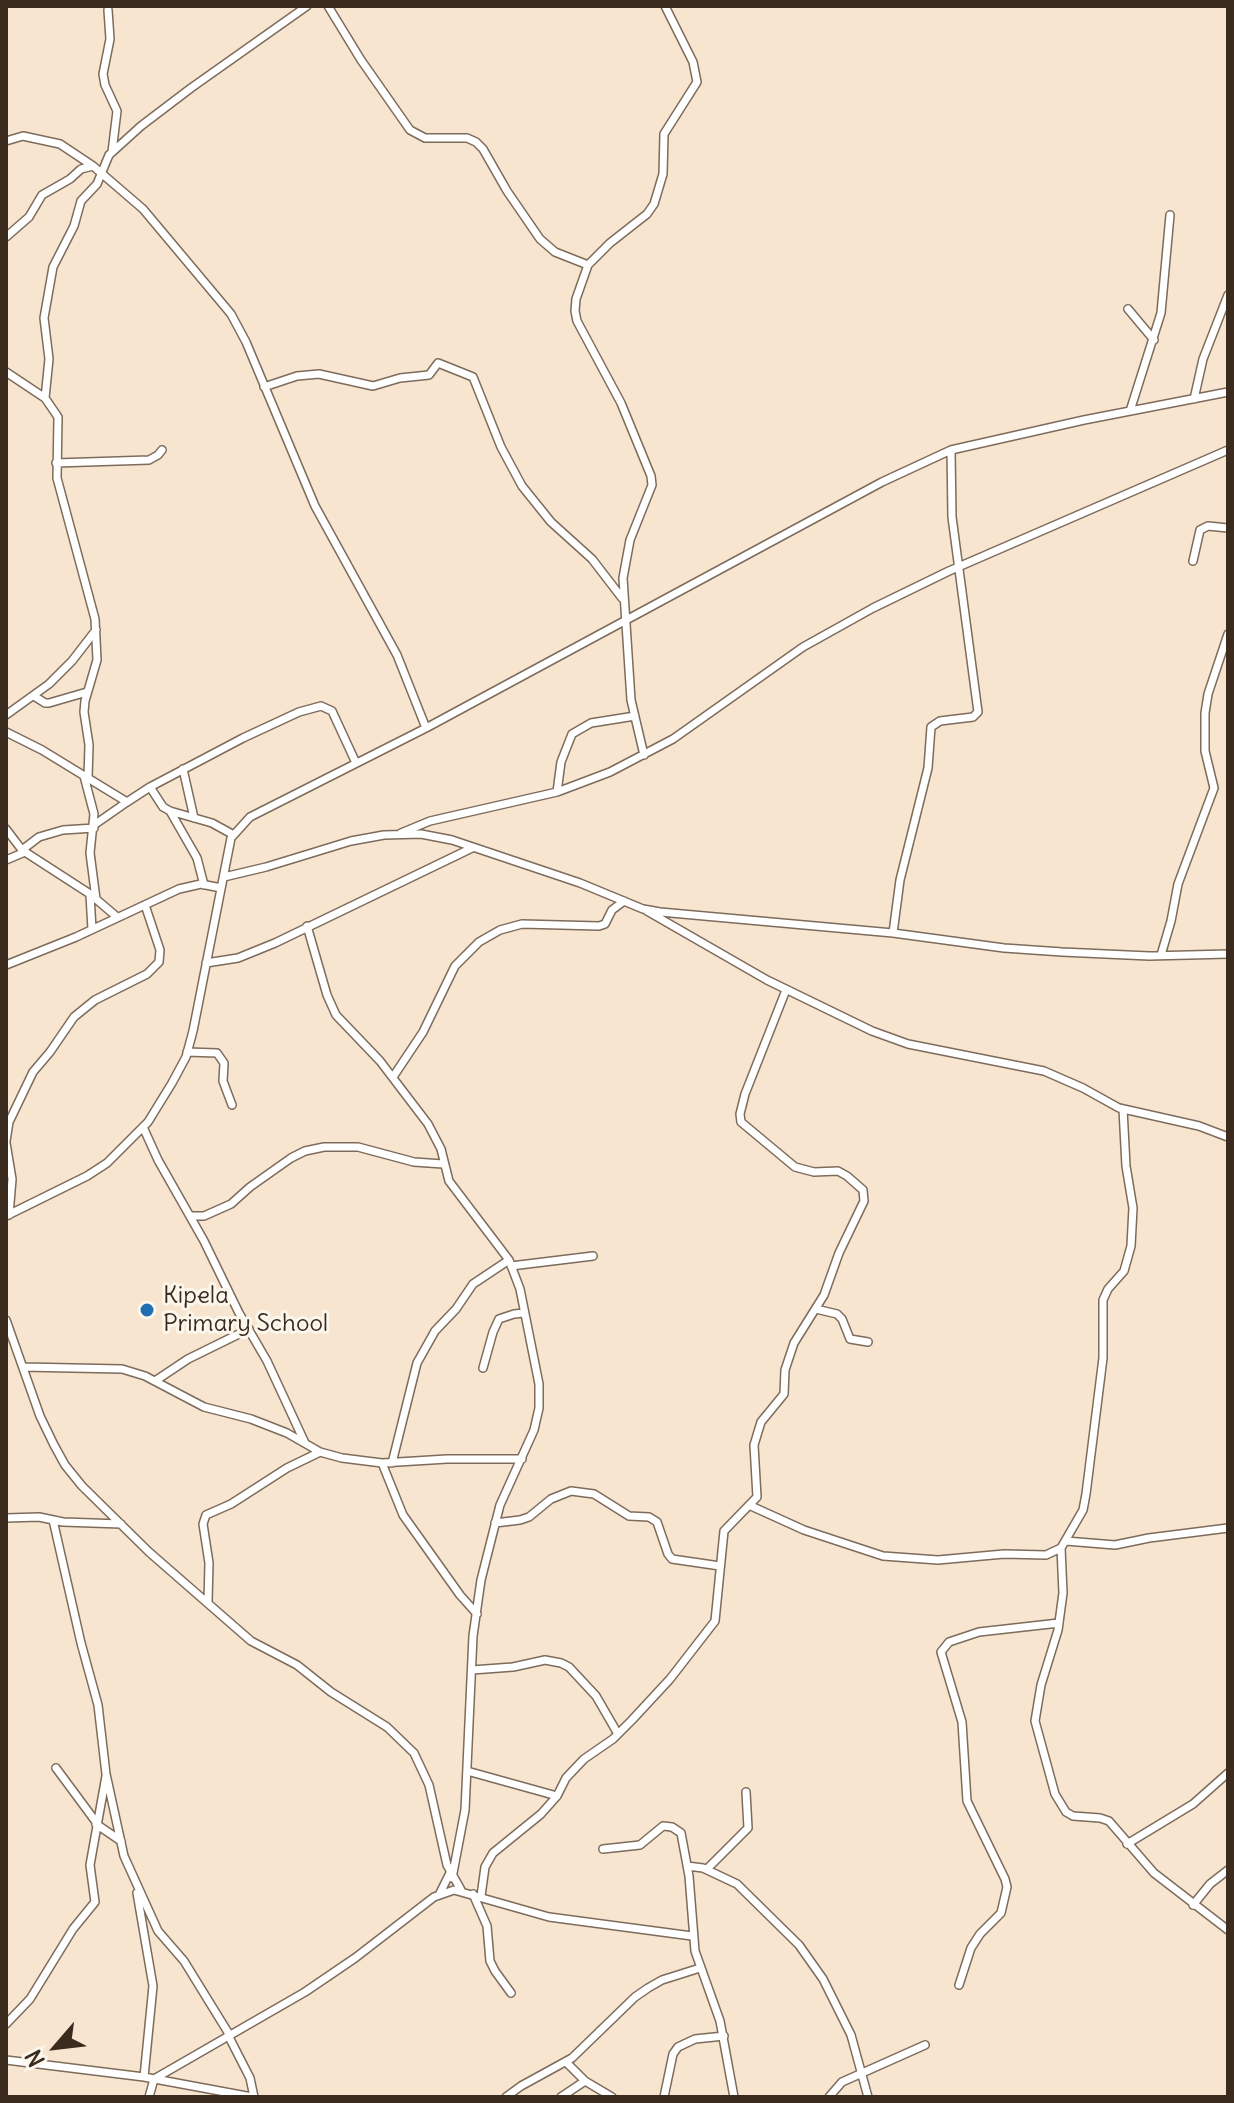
<!DOCTYPE html>
<html>
<head>
<meta charset="utf-8">
<style>
  body { margin:0 }
  #map { position:relative; width:1234px; height:2103px; overflow:hidden; background:#f7e5cf; font-family:Delius,sans-serif }
  canvas { display:block }
  .frame { position:absolute; inset:0; border:8px solid #3b2a1e; pointer-events:none }
  .north { position:absolute; left:16px; top:2007px; width:80px; height:80px; -webkit-text-stroke:6px #fbf7ec; paint-order:stroke; rotate:242deg; font-size:22px; font-weight:700; line-height:32px; text-align:center; color:#3b2a1e }
  .north::after { content:''; display:block; margin:auto; width:28px; height:36px; background:#3b2a1e; clip-path:polygon(50% 0,100% 100%,50% 72%,0 100%) }
</style>
</head>
<body>
<div id="map">
<canvas width="1234" height="2103"></canvas>
<div class="frame"></div>
<div class="north">N</div>
</div>
<script>
const c = document.querySelector('canvas').getContext('2d');
c.lineJoin = 'round';
const shape = rows => new Path2D(rows.map(r => 'M' + r).join(''));
function trace(path, color, width, dash) { c.strokeStyle = color; c.lineWidth = width; c.lineCap = dash ? 'butt' : 'round'; c.setLineDash(dash || []); c.stroke(path); }
function write(font, color, halo, rows, align = 'center') {
  c.font = font + ' Delius,sans-serif'; c.lineWidth = 6; c.setLineDash([]); c.textBaseline = 'middle'; c.strokeStyle = halo; c.fillStyle = color; for (const [text, x, y, turn = 0] of rows) {
    c.save(); c.translate(x, y); c.rotate((+turn || 0) * Math.PI / 180); c.textAlign = isNaN(turn) ? turn : align; if (halo) c.strokeText(text, 0, 0); c.fillText(text, 0, 0); c.restore();
  }
}
const minor = shape([
  [328,6,361,60,410,130,425,138,467,138,476,142,483,149,507,191,540,239,555,252,588,265],
  [108,10,110,39,103,74,105,85,117,111,112,152],
  [6,141,23,136,60,144,93,166,143,209,231,314,246,342,315,506,397,655,426,728],
  [6,237,29,217,42,195,70,179,81,169,93,166],
  [1128,309,1154,340],
  [6,372,45,398,58,417,57,478,95,619,97,660,85,701,84,712,89,745,88,778],
  [264,387,297,376,319,374,373,386,400,378,429,375,438,363,473,377,501,447,522,486,551,522,592,559,622,598],
  [45,398,49,359,44,318,53,267,74,226,81,201,97,184,109,155,141,126,191,88,307,6],
  [1194,399,1203,359,1228,295],
  [1130,411,1161,313,1170,215],
  [56,463,149,460,158,455,162,450],
  [1193,561,1200,530,1208,526,1228,528],
  [34,696,45,703,49,703,87,692],
  [6,715,49,684,72,661,96,630],
  [6,732,42,750,127,802,150,787,163,807,170,811,212,823,232,834],
  [644,755,631,700,623,578,630,540,652,485,651,476,621,403,577,321,575,311,576,299,588,265,610,243,647,214,654,204,663,174,664,134,697,82,693,62,665,6],
  [183,769,194,818],
  [84,776,94,814,90,853,96,899],
  [150,787,243,738,299,712,321,706,332,711,356,763],
  [557,792,561,762,572,734,591,723,635,716],
  [170,811,197,858,204,885],
  [94,825,127,802],
  [6,829,22,850,90,894,117,917],
  [401,833,430,821,557,792,610,772,673,739,803,647,873,608,949,571,1228,450],
  [22,850,39,837,63,830,94,828],
  [6,860,25,852],
  [224,877,266,867,351,841,384,835,421,834,452,840,580,883,643,909,660,912,893,933,1004,948,1062,952,1149,956,1228,954],
  [90,895,92,929],
  [647,911,767,980,872,1031,908,1044,1044,1071,1083,1088,1119,1108,1199,1126,1228,1137],
  [307,926,327,995,336,1015,380,1061,428,1124,441,1149,449,1181,509,1260,520,1289,539,1384,539,1408,534,1430,500,1505,481,1580,473,1636,465,1810,452,1878],
  [893,933,900,880,928,768,931,727,940,721,973,717,978,712,952,517,951,450],
  [1161,955,1171,921,1178,884,1214,788,1205,751,1205,713,1208,694,1228,634],
  [206,963,238,958,275,943,472,848],
  [6,965,76,937,179,889,201,884,221,888],
  [187,1052,217,1053,224,1063,223,1081,232,1105],
  [393,1077,423,1032,455,966,479,942,500,930,522,924,599,926,605,924,612,910,624,901],
  [1123,1109,1126,1166,1133,1208,1131,1246,1124,1271,1108,1289,1103,1300,1103,1358,1086,1494,1083,1510,1061,1548,1063,1593,1058,1630,1041,1685,1035,1721,1055,1794,1066,1812,1073,1816,1100,1818,1109,1821,1154,1873,1228,1930],
  [143,1127,158,1160,204,1241,239,1313,267,1361,305,1443],
  [6,1141,9,1122,33,1072,50,1052,74,1017,95,1000,147,974,159,962,160,950,145,905],
  [6,1143,12,1179,9,1215],
  [6,1216,87,1176,107,1163,148,1122,172,1083,186,1057,193,1031,231,838,250,817,426,728,882,482,951,450,1084,420,1228,392],
  [191,1216,204,1216,231,1204,250,1187,291,1158,305,1151,324,1147,358,1147,414,1162,443,1164],
  [511,1266,593,1256],
  [816,1309,837,1314,842,1319,850,1339,868,1342],
  [6,1320,40,1416,54,1445,65,1465,82,1486,149,1552,251,1641,297,1665,331,1692,387,1727,414,1753,429,1785,447,1865,461,1890],
  [23,1367,122,1369,145,1376,204,1407,251,1419,287,1433,320,1452,342,1458,382,1463,447,1459,522,1459],
  [483,1368,493,1332,499,1319,514,1314,524,1313],
  [155,1381,188,1359,249,1329],
  [382,1463,403,1515,460,1595,477,1614],
  [392,1463,417,1363,435,1331,456,1309,473,1284,509,1260],
  [751,1506,804,1530,883,1556,938,1560,1004,1554,1046,1555,1061,1548],
  [6,1518,39,1517,63,1522,121,1524],
  [53,1520,81,1643,98,1705,106,1774,124,1856,158,1931,184,1961,229,2034],
  [495,1523,520,1520,529,1517,551,1499,571,1491,594,1494,629,1516,649,1517,657,1522,668,1554,672,1559,720,1566],
  [1066,1541,1115,1545,1149,1538,1228,1528],
  [208,1602,209,1563,203,1524,206,1515,231,1504,287,1468,320,1452],
  [472,1670,513,1667,545,1660,561,1663,569,1667,596,1696,618,1734],
  [56,1768,96,1822],
  [467,1771,557,1796],
  [96,1824,121,1841],
  [1127,1844,1193,1804,1228,1773],
  [603,1849,640,1845,663,1826,672,1827,681,1833,689,1876,695,1951,720,2021,734,2097],
  [687,1866,703,1868,737,1884,799,1945,823,1979,851,2035,868,2097],
  [707,1869,748,1828,746,1792],
  [137,1893,153,1986,144,2077],
  [473,1894,487,1926,490,1961,495,1971,511,1993],
  [439,1895,450,1873],
  [481,1896,485,1867,493,1853,541,1814,557,1796,566,1778,584,1759,613,1739,632,1720,670,1679,715,1621,724,1531,757,1497,754,1445,761,1422,784,1394,785,1370,794,1343,824,1295,839,1253,864,1201,863,1190,847,1176,838,1171,814,1172,795,1167,741,1122,740,1114,745,1094,786,990],
  [1193,1905,1210,1884,1228,1870],
  [959,1985,971,1948,980,1934,1001,1913,1007,1887,1005,1879,967,1801,962,1722,941,1652,949,1642,979,1632,1059,1623],
  [6,2024,30,1999,73,1929,95,1902,90,1865,106,1776],
  [228,2035,250,2078,254,2097],
  [6,2060,144,2077,252,2097],
  [566,2062,585,2081,612,2097],
  [149,2097,154,2079,305,1992,355,1958,434,1897,454,1890,549,1917,692,1936],
  [506,2097,521,2086,572,2058,635,1997,648,1988,662,1980,700,1968],
  [561,2097,585,2081],
  [664,2097,673,2054,678,2047,695,2039,724,2036],
  [829,2097,842,2082,925,2045]
]);
const markers = [
  [147,1310,8,"#1f6fb2"]
];
const poiNames = [
  ["Kipela",163,1296],
  ["Primary School",163,1324]
];
trace(minor, '#7d6b5c', 10);
trace(minor, '#fff', 7);
for (const [x, y, r, color] of markers) { const dot = new Path2D(); dot.arc(x, y, r, 0, 2 * Math.PI); c.fillStyle = color; c.fill(dot); trace(dot, '#fbf7ec', 3); }
write('24px', '#3b2a1e', '#fbf7ec', poiNames, 'left');
</script>
</body>
</html>
